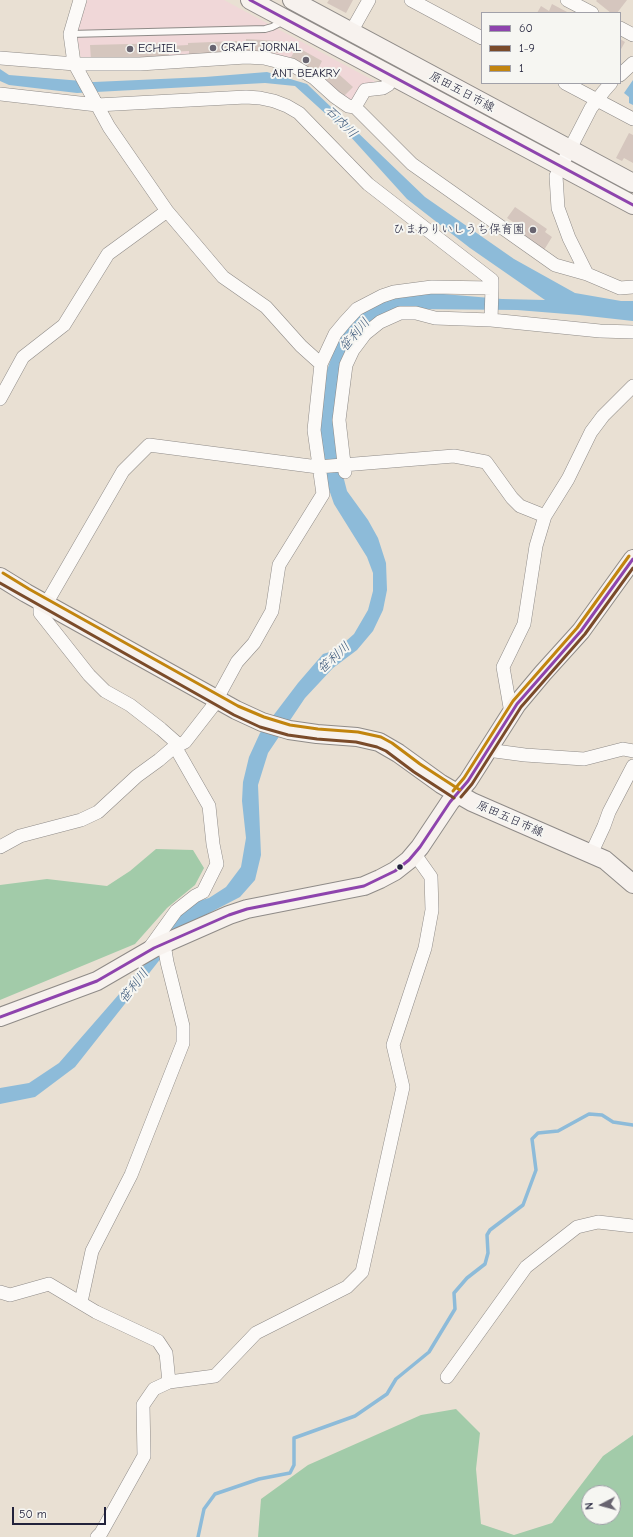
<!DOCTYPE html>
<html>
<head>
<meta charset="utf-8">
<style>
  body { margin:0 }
  #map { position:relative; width:633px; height:1537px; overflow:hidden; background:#e9e0d3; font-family:"Comic Neue",sans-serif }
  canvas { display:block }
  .legend { position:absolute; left:481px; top:12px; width:140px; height:72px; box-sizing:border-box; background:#f6f6f2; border:1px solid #a1a1a9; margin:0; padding:5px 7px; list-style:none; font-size:12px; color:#22223b }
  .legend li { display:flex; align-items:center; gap:8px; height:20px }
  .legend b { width:20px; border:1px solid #a1a1a9 }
  .north { position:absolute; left:581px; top:1485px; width:40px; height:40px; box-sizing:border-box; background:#f6f6f2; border:1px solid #a1a1a9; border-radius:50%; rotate:264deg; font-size:11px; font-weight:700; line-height:16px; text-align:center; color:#22223b }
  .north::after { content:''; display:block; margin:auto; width:14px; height:18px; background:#686470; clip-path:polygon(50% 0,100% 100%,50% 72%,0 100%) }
  .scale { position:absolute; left:12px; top:1507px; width:94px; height:18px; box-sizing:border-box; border:2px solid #22223b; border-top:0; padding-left:5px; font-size:12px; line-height:14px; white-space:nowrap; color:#22223b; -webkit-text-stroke:3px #f6f6f2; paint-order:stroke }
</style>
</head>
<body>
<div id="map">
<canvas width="633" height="1537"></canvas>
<ul class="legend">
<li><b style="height:5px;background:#8e44ad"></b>60</li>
<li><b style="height:5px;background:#7a4b2a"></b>1-9</li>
<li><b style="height:5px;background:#c2850f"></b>1</li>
</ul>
<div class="north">N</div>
<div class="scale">50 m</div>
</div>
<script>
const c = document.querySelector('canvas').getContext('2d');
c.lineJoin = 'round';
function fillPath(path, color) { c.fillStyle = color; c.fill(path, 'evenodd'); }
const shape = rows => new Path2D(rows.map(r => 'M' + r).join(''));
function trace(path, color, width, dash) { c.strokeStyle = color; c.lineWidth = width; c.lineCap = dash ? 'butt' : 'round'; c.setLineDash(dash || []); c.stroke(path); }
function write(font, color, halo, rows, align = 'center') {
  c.font = font + ' "Comic Neue","Klee One",sans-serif'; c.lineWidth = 4; c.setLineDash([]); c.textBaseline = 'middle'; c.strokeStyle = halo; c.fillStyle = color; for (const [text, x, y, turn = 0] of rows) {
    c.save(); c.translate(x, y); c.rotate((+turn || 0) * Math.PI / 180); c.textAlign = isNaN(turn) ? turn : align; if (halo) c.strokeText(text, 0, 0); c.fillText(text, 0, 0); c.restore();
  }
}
const built = shape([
  [87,0,224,0,380,84,350,103,295,63,81,59,77,36,81,19]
]);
const forest = shape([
  [156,849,193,850,204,868,195,885,167,908,135,944,0,1000,0,885,47,879,107,886,130,871],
  [456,1409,480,1433,476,1469,481,1524,514,1535,552,1523,603,1456,633,1435,633,1537,258,1537,261,1499,308,1465,421,1415],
  [589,1493,613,1493,613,1517,589,1517]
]);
const water = shape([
  [0,69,9,75,94,82,205,77,267,72,307,84,425,197,514,259,575,293,621,301,633,301,633,321,579,315,517,310,412,309,351,346,339,460,347,491,368,520,378,538,386,563,387,590,383,610,373,631,357,650,333,668,305,698,268,753,258,785,261,855,255,880,240,897,188,924,75,1067,35,1097,0,1104,0,1088,29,1083,59,1063,148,961,184,909,192,903,209,898,226,887,241,867,246,838,242,801,243,782,249,757,260,733,298,683,323,654,336,650,354,634,368,610,373,591,373,573,367,557,334,504,324,475,319,427,324,379,336,344,355,317,383,301,420,292,502,299,545,300,470,248,407,199,349,135,295,86,265,83,77,93,9,85,0,81],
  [633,80,633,105,629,103,629,97,624,93]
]);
const stream = shape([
  [198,1537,204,1509,215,1494,259,1479,290,1473,294,1465,294,1438,355,1416,387,1394,396,1379,429,1352,455,1309,454,1293,467,1278,485,1264,488,1253,487,1235,490,1230,523,1205,536,1170,532,1139,538,1133,558,1131,589,1114,602,1115,613,1122,633,1125]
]);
const building = shape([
  [329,0,353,0,346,13,327,3],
  [597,0,627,0,617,13,611,13,596,1],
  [552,4,569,13,537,13,541,6,549,11],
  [246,39,280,41,280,53,246,52],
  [620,39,625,42,620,51],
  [237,41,237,52,189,54,189,51,169,52,169,57,91,60,90,45,169,43,169,46,188,45,188,43],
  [297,47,322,61,316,73,290,59],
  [334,70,353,87,344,96,326,79],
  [629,133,633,135,633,163,624,158,622,161,616,158],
  [515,207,547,229,545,232,552,237,544,250,513,228,516,224,507,218]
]);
const lane = shape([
  [70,34,265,29,272,27,278,24,281,19]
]);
const street = shape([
  [80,0,70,34,74,63,109,127,167,211,223,277,266,307,301,346,321,364],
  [411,0,482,38],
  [567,0,592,13],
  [620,28,633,35],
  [351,32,369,0],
  [0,58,75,64,140,64,246,57,264,58,292,65,314,78,335,97,348,106,355,107,412,164,555,265,587,274,620,288,633,287],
  [620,75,633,63],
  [565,83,633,119],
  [0,94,97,105,246,97,260,98,274,101,287,106,299,113,368,184,492,280,492,288,432,287,394,292,382,296,357,309,345,322,335,334,321,364,314,430,323,494,279,565,272,611,254,643,237,662,213,706,185,742,173,748,159,760,137,776,98,812,81,820,20,836,0,847],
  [355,107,365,90,383,88,388,85,392,77],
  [587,274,569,238,558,208,556,176,591,108,604,91,611,83],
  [491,320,492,288],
  [0,399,23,357,64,325,108,254,167,211],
  [345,472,339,420,346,365,353,350,365,334,380,322,400,313,416,313,435,318,491,320,600,331,633,332],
  [40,601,40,613,89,675,105,691,130,705,161,729,178,744,177,750,209,806,213,844,217,864,203,892,195,896,176,911,148,950],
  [46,604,123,471,149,445,318,467,454,456,486,462,512,498,520,506,545,516],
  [511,713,503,667,524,624,536,546,545,516,568,479,591,432,603,416,633,386],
  [488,748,495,751,525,755,584,759,623,749,633,751],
  [591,854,604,826,609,812,633,766],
  [0,1292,10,1295,49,1284,96,1312,158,1341,166,1353,169,1382],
  [81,1302,92,1251,131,1175,183,1043,183,1026,167,962,164,944],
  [447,1377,526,1267,577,1227,598,1222,633,1226],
  [97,1537,101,1533,144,1456,143,1405,154,1389,169,1382,215,1376,256,1333,347,1287,362,1272,403,1087,393,1045,425,948,432,910,431,877,414,853]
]);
const secondary = shape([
  [250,0,633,205],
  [292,0,633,183],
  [0,577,26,593,236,710,262,722,289,730,317,734,357,737,379,742,398,753,441,784,472,802,605,860,633,884],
  [0,1017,97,981,154,948,229,915,247,909,364,886,380,879,395,871,409,860,420,847,450,802,468,781,517,704,543,673,581,631,633,559]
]);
const bus1 = shape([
  [250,0,633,205],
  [0,1017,97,981,154,948,229,915,247,909,364,886,395,871,409,860,420,847,450,802,468,781,517,704,581,631,633,559]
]);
const bus2 = shape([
  [0,583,234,715,260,727,288,735,317,739,356,742,377,747,386,751,414,772,454,798],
  [461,797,472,784,521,707,585,634,633,568]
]);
const bus3 = shape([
  [3,573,29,589,238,706,264,717,290,725,318,729,358,732,381,737,392,743,420,764,460,790],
  [453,791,464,778,513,701,577,628,629,556]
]);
const markers = [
  [213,48,4,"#686470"],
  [130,49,4,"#686470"],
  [306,60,4,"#686470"],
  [533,230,4,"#686470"],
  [400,867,3.5,"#22223b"]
];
const poiNames = [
  ["CRAFT JORNAL",221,48],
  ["ECHIEL",138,49],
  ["ANT BEAKRY",306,74,"center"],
  ["ひまわりいしうち保育園",525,230,"right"]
];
const streetNames = [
  ["原田五日市線",462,92,28],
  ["原田五日市線",510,819,24]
];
const waterNames = [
  ["石内川",341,122,45],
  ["笹利川",355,335,-50],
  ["笹利川",334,658,-43],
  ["笹利川",134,986,-52]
];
fillPath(built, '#f0d7d8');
fillPath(forest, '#a2cba9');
fillPath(water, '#8dbbd9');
trace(stream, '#8dbbd9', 3.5);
fillPath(building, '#d5c6be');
trace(lane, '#8f8b88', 8);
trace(street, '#8f8b88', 14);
trace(secondary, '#8f8b88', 20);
trace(lane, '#fcfaf8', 6);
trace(street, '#fcfaf8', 13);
trace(secondary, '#f7f2ee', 18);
trace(bus1, '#8e44ad', 3);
trace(bus2, '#7a4b2a', 3);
trace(bus3, '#c2850f', 3);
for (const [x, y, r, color] of markers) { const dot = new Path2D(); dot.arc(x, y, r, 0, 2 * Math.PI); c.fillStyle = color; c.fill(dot); trace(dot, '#f6f6f2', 1.5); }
write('12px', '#22223b', '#f6f6f2', poiNames, 'left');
write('12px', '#22223b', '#f6f6f2', streetNames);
write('italic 13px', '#3d597b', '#f6f6f2', waterNames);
</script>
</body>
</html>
